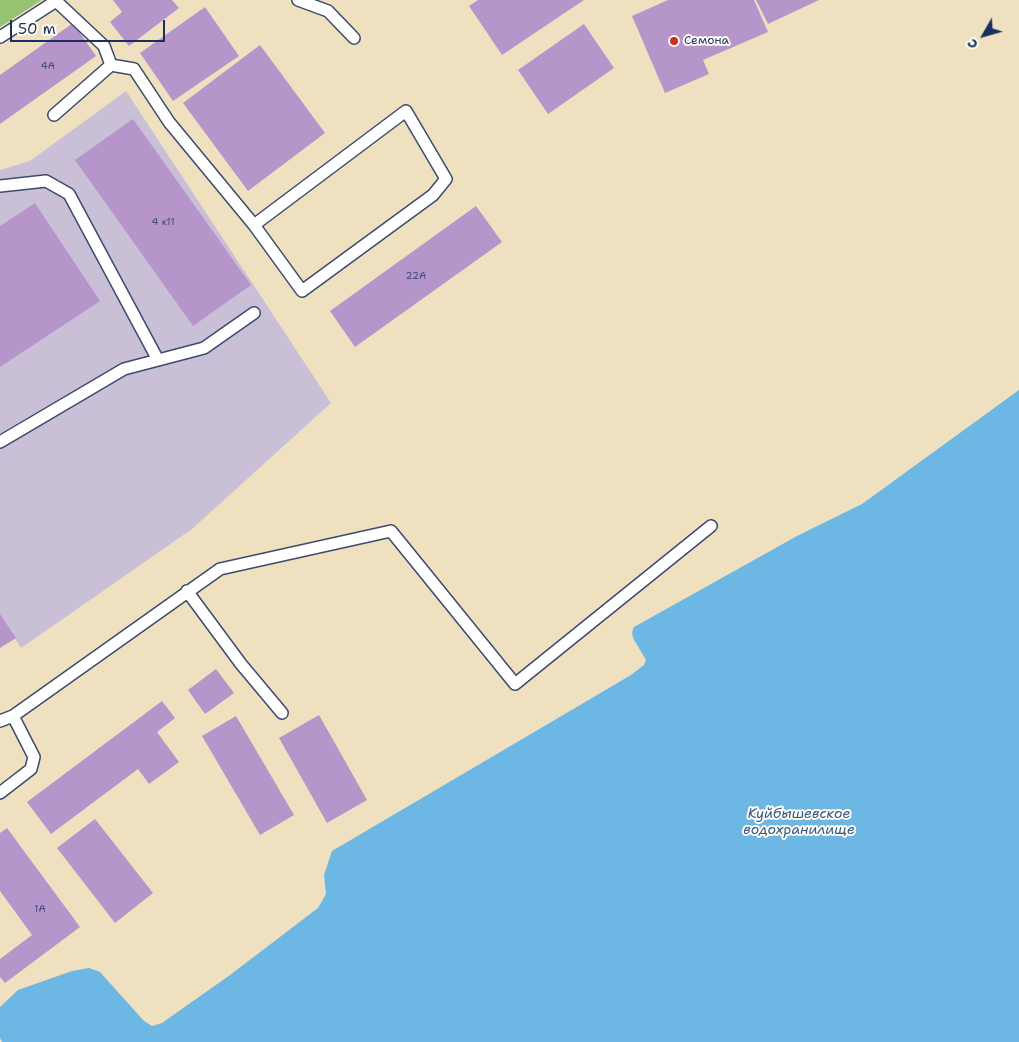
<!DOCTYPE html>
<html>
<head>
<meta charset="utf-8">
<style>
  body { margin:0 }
  #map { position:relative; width:1019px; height:1042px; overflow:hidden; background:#efe0c0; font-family:"Shantell Sans",sans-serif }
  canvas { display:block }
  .north { position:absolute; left:959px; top:10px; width:50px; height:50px; -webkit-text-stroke:4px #fdfcf7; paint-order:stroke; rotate:232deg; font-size:14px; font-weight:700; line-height:20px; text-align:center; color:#1b2f5e }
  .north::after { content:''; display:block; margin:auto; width:18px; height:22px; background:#1b2f5e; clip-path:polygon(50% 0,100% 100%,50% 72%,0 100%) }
  .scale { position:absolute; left:10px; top:20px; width:155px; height:22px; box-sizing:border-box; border:2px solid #1b2f5e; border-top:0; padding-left:6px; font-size:15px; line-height:18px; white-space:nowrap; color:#1b2f5e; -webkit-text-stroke:4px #fdfcf7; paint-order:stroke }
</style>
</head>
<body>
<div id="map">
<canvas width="1019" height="1042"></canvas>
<div class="north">С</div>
<div class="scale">50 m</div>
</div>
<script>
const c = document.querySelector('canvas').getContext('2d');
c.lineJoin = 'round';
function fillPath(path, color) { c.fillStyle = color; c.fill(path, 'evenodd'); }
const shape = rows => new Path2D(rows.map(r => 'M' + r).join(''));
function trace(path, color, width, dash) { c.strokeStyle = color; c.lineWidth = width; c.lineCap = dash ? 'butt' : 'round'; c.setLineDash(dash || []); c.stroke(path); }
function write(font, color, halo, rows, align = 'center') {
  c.font = font + ' "Shantell Sans",sans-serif'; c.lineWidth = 4; c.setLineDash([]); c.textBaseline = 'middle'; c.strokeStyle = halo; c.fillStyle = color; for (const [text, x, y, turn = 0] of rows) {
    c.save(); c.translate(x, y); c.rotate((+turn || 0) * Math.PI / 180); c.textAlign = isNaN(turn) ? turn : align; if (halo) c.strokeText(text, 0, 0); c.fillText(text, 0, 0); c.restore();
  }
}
const industrial = shape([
  [126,91,331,403,192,529,21,648,0,615,0,170,30,161]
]);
const green = shape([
  [0,0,42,0,0,27]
]);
const water = shape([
  [1019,390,1019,1042,2,1042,0,1038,0,1007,18,990,72,971,89,968,100,972,144,1021,152,1026,162,1023,230,975,318,908,326,894,324,875,332,851,631,675,644,665,646,660,633,638,632,632,634,627,797,536,862,504]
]);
const building = shape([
  [113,0,172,0,179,8,129,46,110,22,122,12],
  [478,0,584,0,502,55,469,6],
  [668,0,754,0,768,32,703,60,709,74,665,93,632,16],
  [756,0,819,0,768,24],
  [205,7,239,56,173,101,140,53],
  [73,23,96,56,0,124,0,75],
  [584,24,614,68,548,114,518,70],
  [260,45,325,133,248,191,183,103],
  [133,119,251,285,193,326,75,160],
  [35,203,100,301,0,367,0,226],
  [476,206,502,242,355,347,330,311],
  [0,614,16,638,0,648],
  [216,669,234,693,205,714,188,690],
  [162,701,175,718,157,732,179,762,149,784,138,769,51,834,27,802],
  [319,715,367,800,327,823,279,738],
  [236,716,294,815,260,835,202,736],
  [95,819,153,893,115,923,57,848],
  [7,828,80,927,5,983,0,977,0,959,32,935,0,891,0,833]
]);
const service = shape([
  [298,0,328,11,354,38],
  [0,37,56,1,55,0],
  [111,65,134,69,169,122,254,225,302,291,433,195,446,179,406,111,254,225],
  [54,115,111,65,104,46,56,1],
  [0,186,46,181,69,194,158,360],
  [0,442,124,369,204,348,254,313],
  [187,591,241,664,282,713],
  [0,721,13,716,220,569,391,531,515,684,711,526],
  [0,793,31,769,34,757,13,716]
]);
const markers = [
  [674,41,5,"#c8321e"]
];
const numberNames = [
  ["4А",48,66],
  ["4 к11",163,222],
  ["22А",416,276],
  ["1А",40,909]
];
const poiNames = [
  ["Семона",684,41]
];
const waterNames = [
  ["Куйбышевское",799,814],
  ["водохранилище",799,830]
];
fillPath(industrial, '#c9bfd7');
fillPath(green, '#96c371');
fillPath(water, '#6db7e5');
fillPath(building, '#b696ca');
trace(service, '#3b4a6d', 14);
trace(service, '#fff', 11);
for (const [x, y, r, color] of markers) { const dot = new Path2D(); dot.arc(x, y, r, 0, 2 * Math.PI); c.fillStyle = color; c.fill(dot); trace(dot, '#fdfcf7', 2); }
write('10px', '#424979', null, numberNames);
write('12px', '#1b2f5e', '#fdfcf7', poiNames, 'left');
write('italic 14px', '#345886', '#fdfcf7', waterNames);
</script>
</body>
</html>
